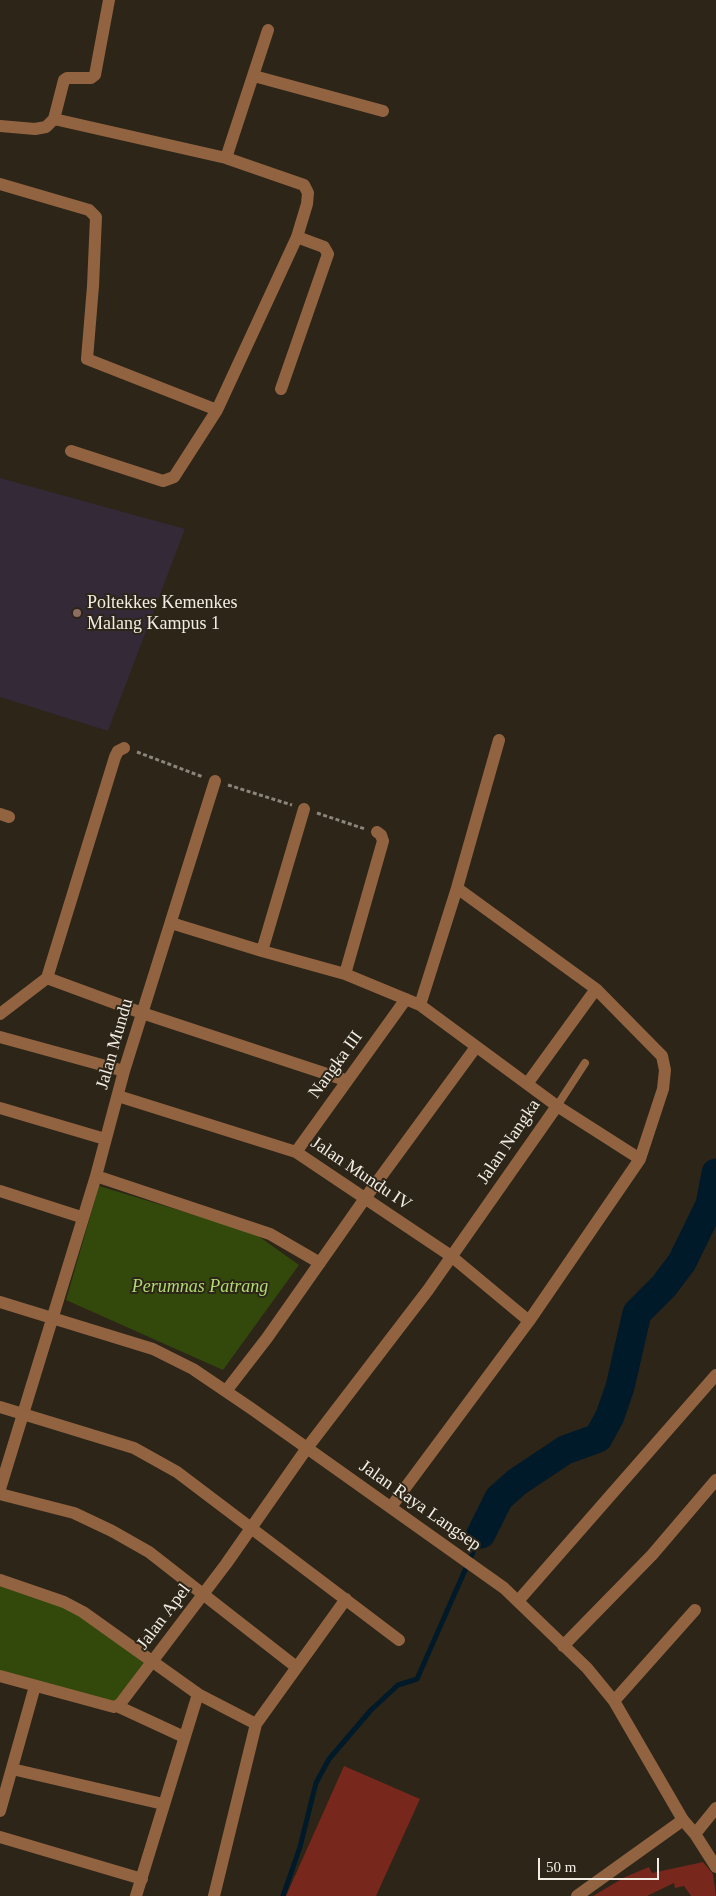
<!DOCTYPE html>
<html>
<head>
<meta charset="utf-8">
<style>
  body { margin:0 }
  #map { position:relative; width:716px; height:1896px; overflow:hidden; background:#2c2518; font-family:Georgia,serif }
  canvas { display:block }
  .scale { position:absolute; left:538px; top:1858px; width:121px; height:22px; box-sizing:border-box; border:2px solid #f1ece4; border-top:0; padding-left:6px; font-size:15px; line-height:18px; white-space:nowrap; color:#f1ece4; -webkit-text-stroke:4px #2c2518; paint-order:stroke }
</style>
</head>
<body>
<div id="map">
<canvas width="716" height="1896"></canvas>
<div class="scale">50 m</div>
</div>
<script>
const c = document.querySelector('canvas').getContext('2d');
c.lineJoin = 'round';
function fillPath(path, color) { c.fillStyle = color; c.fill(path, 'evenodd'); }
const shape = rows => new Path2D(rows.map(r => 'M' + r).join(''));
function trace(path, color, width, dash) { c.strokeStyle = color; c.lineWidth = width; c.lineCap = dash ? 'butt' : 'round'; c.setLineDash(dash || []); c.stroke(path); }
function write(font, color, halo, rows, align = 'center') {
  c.font = font + ' Georgia,serif'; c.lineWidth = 4; c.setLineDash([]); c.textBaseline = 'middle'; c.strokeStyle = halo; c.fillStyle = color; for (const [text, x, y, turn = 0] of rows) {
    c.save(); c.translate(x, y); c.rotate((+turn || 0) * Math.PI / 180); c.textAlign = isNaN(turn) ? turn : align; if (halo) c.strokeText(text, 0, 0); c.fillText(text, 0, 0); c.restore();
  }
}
const education = shape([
  [0,478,185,529,108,731,0,697]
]);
const green = shape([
  [99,1186,254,1233,299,1265,223,1370,66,1300],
  [0,1581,65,1605,152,1661,115,1707,0,1676]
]);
const stream = shape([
  [283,1896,300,1847,316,1783,329,1759,371,1710,398,1685,417,1679,481,1534]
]);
const river = shape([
  [481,1534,499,1498,517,1482,565,1450,598,1438,610,1416,620,1387,637,1313,664,1286,682,1262,710,1205,716,1173]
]);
const building = shape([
  [344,1766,420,1799,376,1896,286,1896],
  [703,1862,713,1874,716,1896,691,1896,684,1886,675,1888,674,1883,647,1896,593,1896,625,1877,649,1867,652,1873]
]);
const path = shape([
  [137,752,203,777],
  [228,785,292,805],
  [317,813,365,829]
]);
const lane = shape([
  [557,1106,585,1063]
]);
const street = shape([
  [254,76,383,111],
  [54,119,64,80,67,78,91,78,95,75,109,0],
  [0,126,35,129,46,127,54,119,226,158,304,185,308,193,307,204,297,237,217,410,174,477,163,481,71,451],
  [226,158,268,30],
  [0,184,89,210,96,217,93,286,87,359,217,410],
  [281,389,328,254,324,247,297,237],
  [124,748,118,751,115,757,47,978,142,1013,345,1080],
  [0,814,9,817],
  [262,951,304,809],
  [345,974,383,841,381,835,377,832],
  [420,1005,457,888,499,740],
  [0,1014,47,978],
  [0,1037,124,1071],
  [527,1084,596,989],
  [118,1096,296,1152,451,1256,529,1321],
  [557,1106,640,1159],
  [0,1108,105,1139],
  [296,1152,406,999],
  [96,1176,270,1234,320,1263],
  [0,1191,81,1217],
  [0,1302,153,1349,193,1369,252,1409,504,1588,587,1668,614,1701,683,1820,695,1834,716,1867],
  [226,1391,267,1338,366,1197,476,1047],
  [0,1407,134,1448,177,1472,399,1640],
  [0,1489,96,1176,124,1071,215,781],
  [0,1494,74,1513,112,1531,149,1552,295,1666],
  [391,1507,529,1321,640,1159,663,1089,665,1070,662,1056,596,989,457,888],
  [0,1580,64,1602,83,1612,198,1694,256,1724],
  [518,1601,716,1375],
  [563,1646,652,1555,716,1480],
  [0,1676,114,1707,120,1704,226,1564,307,1448,428,1290,557,1106,420,1005,345,974,262,951,171,923],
  [614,1701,695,1610],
  [117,1706,184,1737],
  [12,1769,163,1804],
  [0,1811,35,1686],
  [695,1834,716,1808],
  [0,1837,142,1879],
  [136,1896,198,1694],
  [214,1896,256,1724,346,1599],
  [577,1896,683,1820]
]);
const markers = [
  [77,613,5,"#8d6e63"]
];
const poiNames = [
  ["Poltekkes Kemenkes",87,603],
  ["Malang Kampus 1",87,624]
];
const streetNames = [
  ["Jalan Mundu",115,1044,-74],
  ["Nangka III",336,1065,-54],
  ["Jalan Nangka",509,1142,-56],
  ["Jalan Mundu IV",361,1174,34],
  ["Jalan Raya Langsep",420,1506,35],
  ["Jalan Apel",164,1617,-53]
];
const parkNames = [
  ["Perumnas Patrang",200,1287]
];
fillPath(education, '#342937');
fillPath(green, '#33490b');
trace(stream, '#001a29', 5);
trace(river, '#001a29', 29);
fillPath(building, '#77271b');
trace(path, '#8b857b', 3, [4, 2.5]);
trace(lane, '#926341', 8);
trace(street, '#926341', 12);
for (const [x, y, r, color] of markers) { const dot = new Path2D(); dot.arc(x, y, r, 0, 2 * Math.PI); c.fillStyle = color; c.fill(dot); trace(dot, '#2c2518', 2); }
write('18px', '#f1ece4', '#2c2518', poiNames, 'left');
write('18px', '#f1ece4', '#2c2518', streetNames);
write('italic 18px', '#afdb71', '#2c2518', parkNames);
</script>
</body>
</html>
